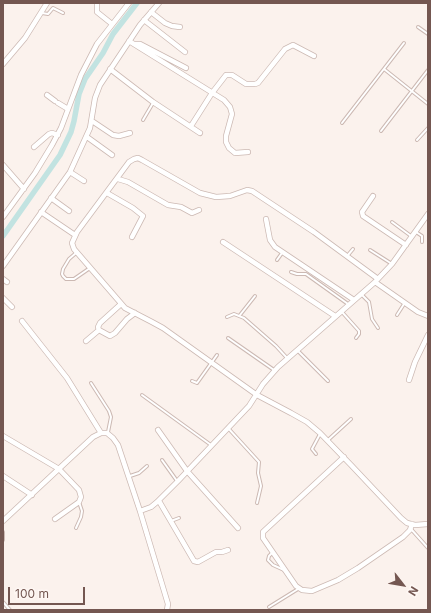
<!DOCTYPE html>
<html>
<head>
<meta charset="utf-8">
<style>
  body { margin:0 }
  #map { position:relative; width:431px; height:613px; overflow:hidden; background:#fbf2ed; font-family:Inter,sans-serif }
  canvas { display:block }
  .frame { position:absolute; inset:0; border:4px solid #745751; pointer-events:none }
  .north { position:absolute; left:383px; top:565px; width:40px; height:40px; -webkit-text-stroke:3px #fef7f3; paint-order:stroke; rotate:121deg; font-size:11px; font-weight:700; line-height:16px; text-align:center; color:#745751 }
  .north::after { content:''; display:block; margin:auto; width:14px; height:18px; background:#745751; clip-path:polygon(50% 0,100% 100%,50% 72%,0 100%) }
  .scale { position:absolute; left:8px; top:587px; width:77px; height:18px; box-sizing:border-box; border:2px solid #745751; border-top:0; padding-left:5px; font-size:12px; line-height:14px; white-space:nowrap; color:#745751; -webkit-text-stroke:3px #fef7f3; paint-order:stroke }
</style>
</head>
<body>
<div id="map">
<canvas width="431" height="613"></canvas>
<div class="frame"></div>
<div class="north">N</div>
<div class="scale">100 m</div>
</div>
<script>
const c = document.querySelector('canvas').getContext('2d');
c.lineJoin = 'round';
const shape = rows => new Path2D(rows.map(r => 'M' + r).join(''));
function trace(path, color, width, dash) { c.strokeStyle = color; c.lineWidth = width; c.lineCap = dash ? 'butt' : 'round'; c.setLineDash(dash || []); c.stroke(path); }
const canal = shape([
  [3,236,60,155,71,132,74,121,79,94,85,79,103,53,113,34,137,3]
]);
const lane = shape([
  [42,13,48,14,53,8,63,13],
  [418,27,428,34],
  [384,69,428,104],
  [143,120,153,103],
  [342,123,404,43],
  [381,131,428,70],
  [417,140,428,128],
  [392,222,411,236],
  [416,232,422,236,422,242],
  [370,250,392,264],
  [76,253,69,259,63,269,62,274,63,276,66,279,74,279,90,268],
  [348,255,353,249],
  [277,260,282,253],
  [291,272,297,274,306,274,348,304],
  [362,295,369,302,372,319,378,328],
  [342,312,359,331,359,334,356,338],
  [240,315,255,296],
  [397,315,404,304],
  [227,317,234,314,244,318,276,346,287,358],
  [228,338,274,370],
  [298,351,328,381],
  [192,381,197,383,217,355],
  [91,383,109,411,111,417,108,432],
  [142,395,211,445],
  [228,428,259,462,258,473,261,486,257,503],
  [328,440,351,419],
  [316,454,312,449,320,434],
  [162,460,177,481],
  [130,476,139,473,147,466],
  [171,521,179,518],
  [76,528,81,517,82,511,79,502],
  [411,529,428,548],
  [3,532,3,540],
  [272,553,269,556,268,560,273,565,284,570],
  [3,602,10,610],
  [269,607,298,589]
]);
const street = shape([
  [97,3,97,12,112,24],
  [151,12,165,23,172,26,180,27],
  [144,20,185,52],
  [129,41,224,100,230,107,232,114,226,136,226,142,229,148,235,153,248,152],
  [134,44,140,44,186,68],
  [3,64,25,38,47,3],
  [110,69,153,102,200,133],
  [47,95,55,101],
  [58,103,68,109],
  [92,121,113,135,119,136,130,133],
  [191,126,212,93,226,75,232,75,246,84,255,84,258,83,285,49,293,45,314,56],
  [87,137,112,155],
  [34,147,49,134,52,133,58,135],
  [3,165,24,189],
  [70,172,84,181],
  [118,179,128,182,168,205,181,207,192,213,199,210],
  [107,193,133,208,143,216,132,237],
  [373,196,362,212,363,216,406,245],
  [51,198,69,211],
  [41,212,75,235],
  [3,217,35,173,52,145,61,128,81,75,97,44,129,3],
  [266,219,270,240,275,247,354,300],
  [223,242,335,316],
  [3,266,70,172,90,128,95,98,100,85,140,25,159,3],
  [3,279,7,282],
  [378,279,314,232,252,191,247,190,230,196,216,197,200,193,142,160,138,158,134,159,129,162,77,232,72,243,74,249,125,308,152,322,163,328,257,395,291,413,307,422,320,433,351,465,401,518,407,523,415,525,428,524],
  [375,282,418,312,428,316],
  [3,298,12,307],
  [22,321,67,378,101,433],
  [99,330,98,327,100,323,121,304],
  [86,341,99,330,110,336,115,333,127,319,135,313],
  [409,380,415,362,428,335],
  [158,430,187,471,238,528],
  [3,436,59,469,79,490,81,497,79,502,55,519],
  [344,457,263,532,263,538,296,586,302,590,312,591,338,580,358,568,403,537,410,530,412,524],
  [3,476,32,495],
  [159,501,194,561,198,562,216,552,222,552,228,550],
  [140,511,151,507,157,502,178,481,249,406,263,384,278,367,375,282,392,264,428,214],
  [3,521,93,437,101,433,107,433,113,438,118,445,140,511,168,604,167,610]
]);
trace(canal, '#c2e3e1', 5.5);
trace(lane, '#ccb9b3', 4);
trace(street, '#ccb9b3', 6);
trace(lane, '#fff', 2);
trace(street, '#fff', 4.5);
</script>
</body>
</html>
